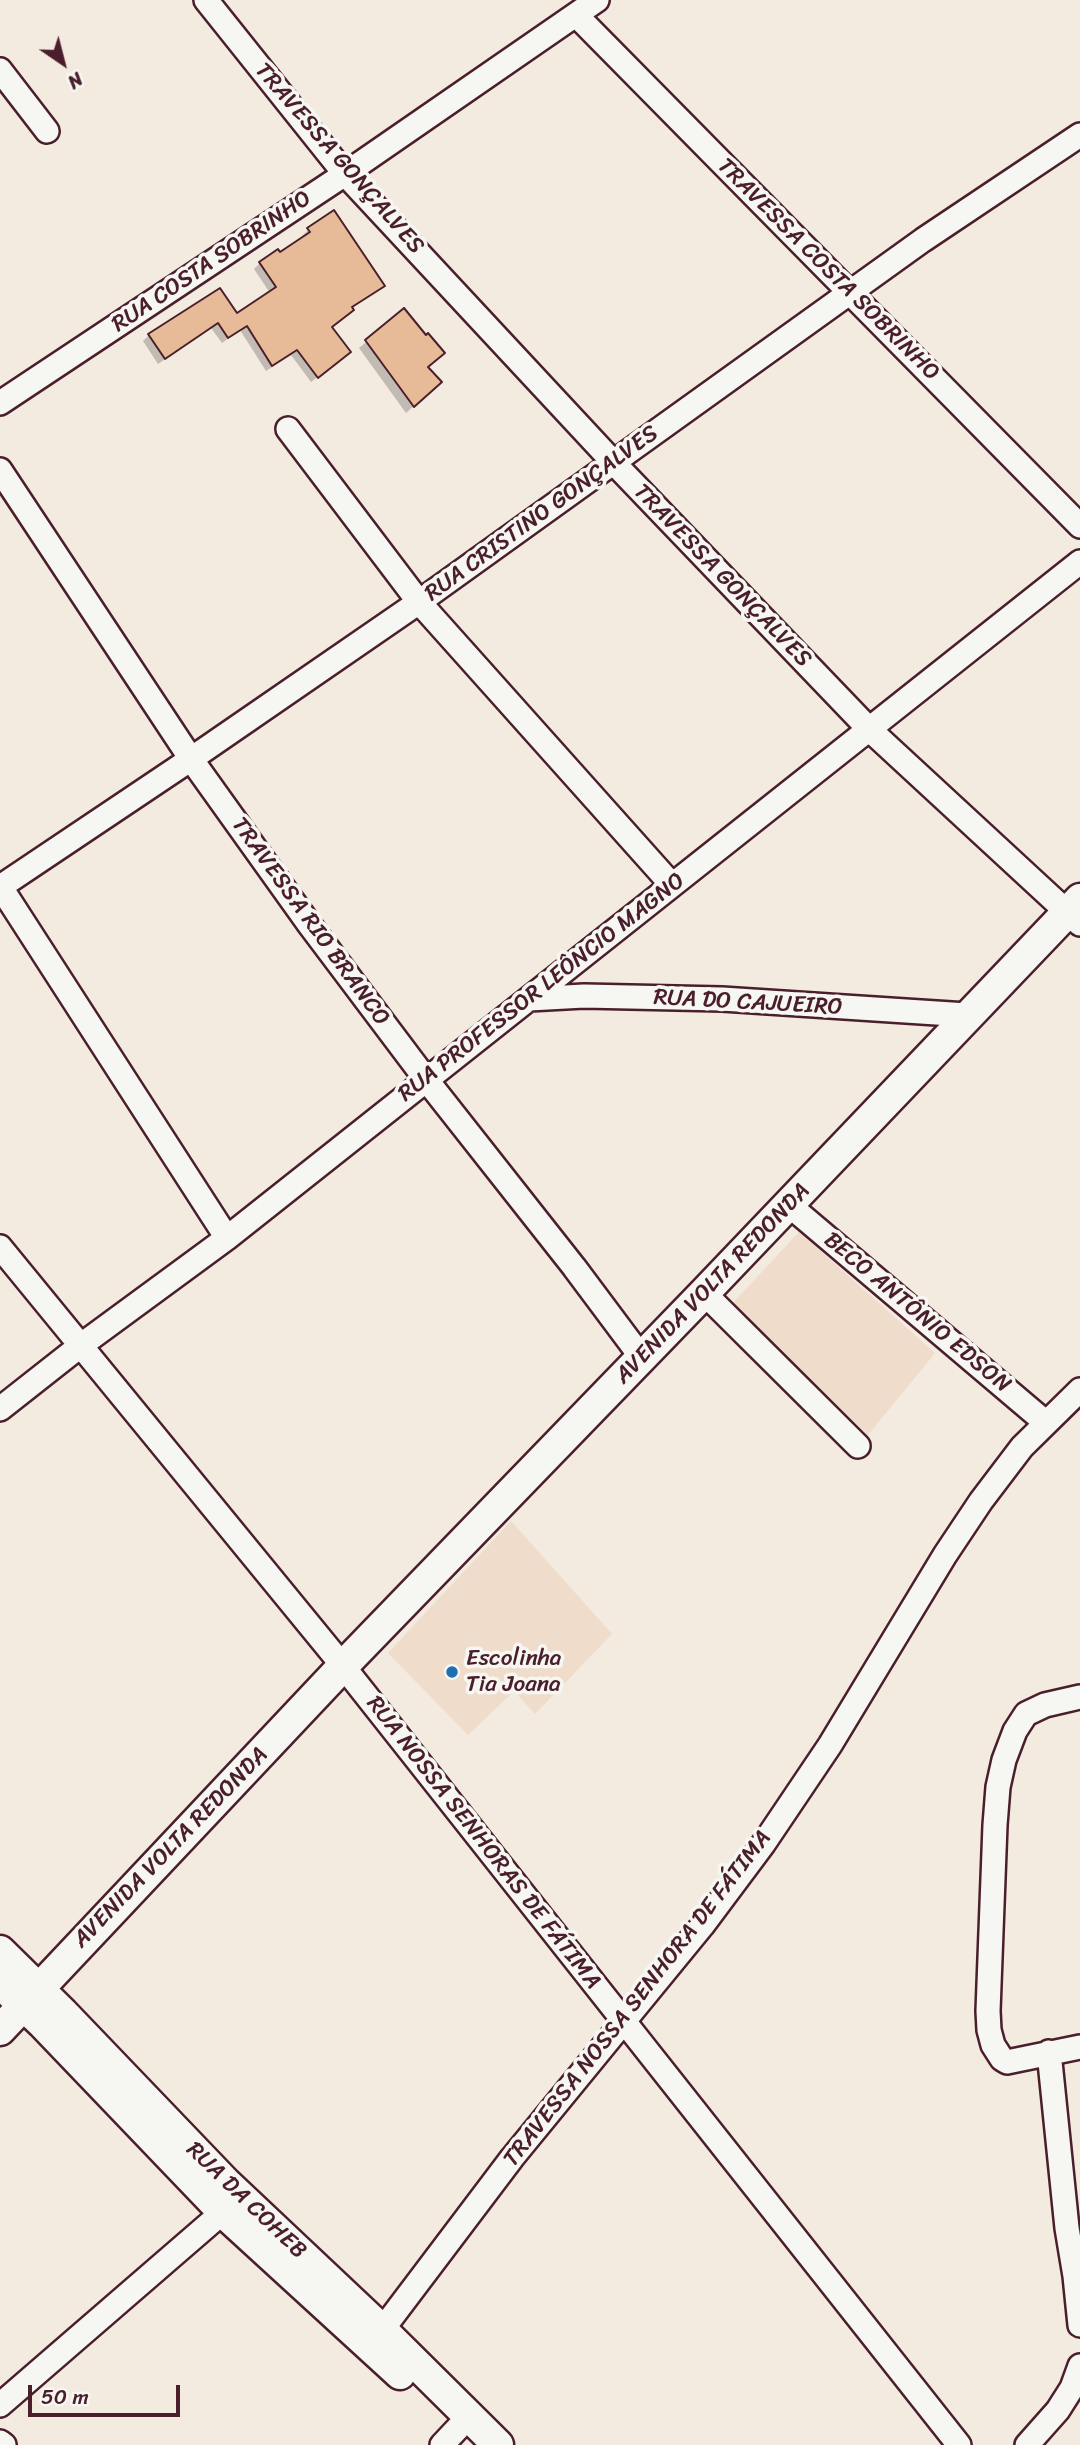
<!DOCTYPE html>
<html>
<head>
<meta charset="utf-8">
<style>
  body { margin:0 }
  #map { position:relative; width:1080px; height:2445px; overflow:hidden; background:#f3eae0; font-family:Sriracha,sans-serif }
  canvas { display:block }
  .north { position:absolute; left:28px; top:28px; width:70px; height:70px; -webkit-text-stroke:5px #f6f6f2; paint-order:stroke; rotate:145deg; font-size:19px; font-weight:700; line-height:28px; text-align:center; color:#4a1f2b }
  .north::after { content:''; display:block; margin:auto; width:24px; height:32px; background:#4a1f2b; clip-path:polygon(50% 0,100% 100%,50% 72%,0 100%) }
  .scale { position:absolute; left:28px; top:2385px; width:152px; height:32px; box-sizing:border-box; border:4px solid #4a1f2b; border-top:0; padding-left:9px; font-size:21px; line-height:24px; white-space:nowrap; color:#4a1f2b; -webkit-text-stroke:5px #f6f6f2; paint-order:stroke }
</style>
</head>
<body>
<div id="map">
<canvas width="1080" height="2445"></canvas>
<div class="north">N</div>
<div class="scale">50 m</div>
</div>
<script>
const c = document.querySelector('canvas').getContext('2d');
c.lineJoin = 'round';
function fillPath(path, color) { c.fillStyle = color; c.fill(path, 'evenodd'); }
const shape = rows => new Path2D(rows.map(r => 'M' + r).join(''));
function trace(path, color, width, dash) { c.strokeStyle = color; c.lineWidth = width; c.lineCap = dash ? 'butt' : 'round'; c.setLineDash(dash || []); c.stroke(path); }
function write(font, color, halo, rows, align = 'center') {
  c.font = font + ' Sriracha,sans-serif'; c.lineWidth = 7; c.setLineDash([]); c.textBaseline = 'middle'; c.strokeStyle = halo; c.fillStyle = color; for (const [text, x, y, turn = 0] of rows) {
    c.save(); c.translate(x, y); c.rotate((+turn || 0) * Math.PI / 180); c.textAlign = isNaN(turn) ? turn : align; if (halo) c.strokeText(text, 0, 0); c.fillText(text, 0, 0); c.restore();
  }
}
const built = shape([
  [799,1232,935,1353,868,1435,732,1304],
  [511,1521,612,1634,535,1714,514,1691,468,1735,388,1653]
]);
const shadow = shape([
  [333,212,383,286,351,309,330,328,343,358,311,382,291,355,266,371,240,330,222,343,211,328,158,364,143,341,149,335,236,315,270,293,254,269,260,263,279,255,304,238,302,236,308,230],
  [404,311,433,389,406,413,359,348]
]);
const building = shape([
  [334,210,385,286,352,307,354,310,332,327,351,352,318,378,297,350,272,366,247,326,228,338,218,323,165,359,148,334,220,288,237,313,276,287,259,262,278,249,280,252,310,232,307,228,334,210],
  [404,308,426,335,428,333,445,353,428,367,442,382,414,407,365,340,404,308]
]);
const minor = shape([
  [206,0,345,174,614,463,870,730,1080,924],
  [576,15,1080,526],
  [0,70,47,131],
  [0,403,345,174,597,0],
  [288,429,419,602,672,885],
  [0,470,191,759,309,924,425,1078,574,1267,642,1358],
  [0,886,227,1238],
  [0,887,191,759,419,602,923,240,1080,135],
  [529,999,584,996,722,999,967,1015],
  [789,1205,1045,1422],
  [0,1247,343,1666,959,2445],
  [704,1293,858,1446],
  [0,1409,80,1346,227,1238,1080,562],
  [1080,1697,1045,1705,1026,1714,1015,1731,1004,1760,998,1787,995,1825,988,2011,989,2030,993,2045,1002,2059,1007,2062,1080,2047],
  [1049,2052,1067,2228,1075,2276,1080,2325],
  [382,2330,512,2158,702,1926,764,1843,830,1745,945,1555,981,1501,1022,1447,1080,1390],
  [0,2405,223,2212],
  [0,2442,4,2445],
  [442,2445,458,2428],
  [1027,2445,1058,2410,1072,2388,1080,2366]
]);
const tertiary = shape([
  [0,1951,63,2013,226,2183,382,2330,498,2445],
  [0,1983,42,2023,223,2212,400,2374],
  [0,2030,343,1666,704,1293,1080,899]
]);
const markers = [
  [452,1672,7,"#1f6fb2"]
];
const streetNames = [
  ["TRAVESSA GONÇALVES",339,159,49],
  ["RUA COSTA SOBRINHO",212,262,-34],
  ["TRAVESSA COSTA SOBRINHO",828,270,45],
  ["RUA CRISTINO GONÇALVES",542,514,-36],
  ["TRAVESSA GONÇALVES",722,576,46],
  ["TRAVESSA RIO BRANCO",310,922,54],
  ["RUA PROFESSOR LEÔNCIO MAGNO",542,988,-38],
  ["RUA DO CAJUEIRO",748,1003,3],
  ["AVENIDA VOLTA REDONDA",713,1284,-46],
  ["BECO ANTÔNIO EDSON",917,1313,40],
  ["RUA NOSSA SENHORAS DE FÁTIMA",483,1843,52],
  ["AVENIDA VOLTA REDONDA",171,1848,-46],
  ["TRAVESSA NOSSA SENHORA DE FÁTIMA",638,1999,-52],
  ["RUA DA COHEB",246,2201,44]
];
const poiNames = [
  ["Escolinha",466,1659],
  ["Tia Joana",466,1685]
];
fillPath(built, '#efdcca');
fillPath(shadow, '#0003');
fillPath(building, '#e7bb97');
trace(building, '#4a1f2b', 2);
trace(minor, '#4a1f2b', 28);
trace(tertiary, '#4a1f2b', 35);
trace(minor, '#f6f6f2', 23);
trace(tertiary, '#f6f6f2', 30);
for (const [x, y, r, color] of markers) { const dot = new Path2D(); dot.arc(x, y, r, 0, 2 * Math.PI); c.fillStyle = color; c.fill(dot); trace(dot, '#f6f6f2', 2.5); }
write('23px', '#4a1f2b', '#f6f6f2', streetNames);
write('23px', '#4a1f2b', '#f6f6f2', poiNames, 'left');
</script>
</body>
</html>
